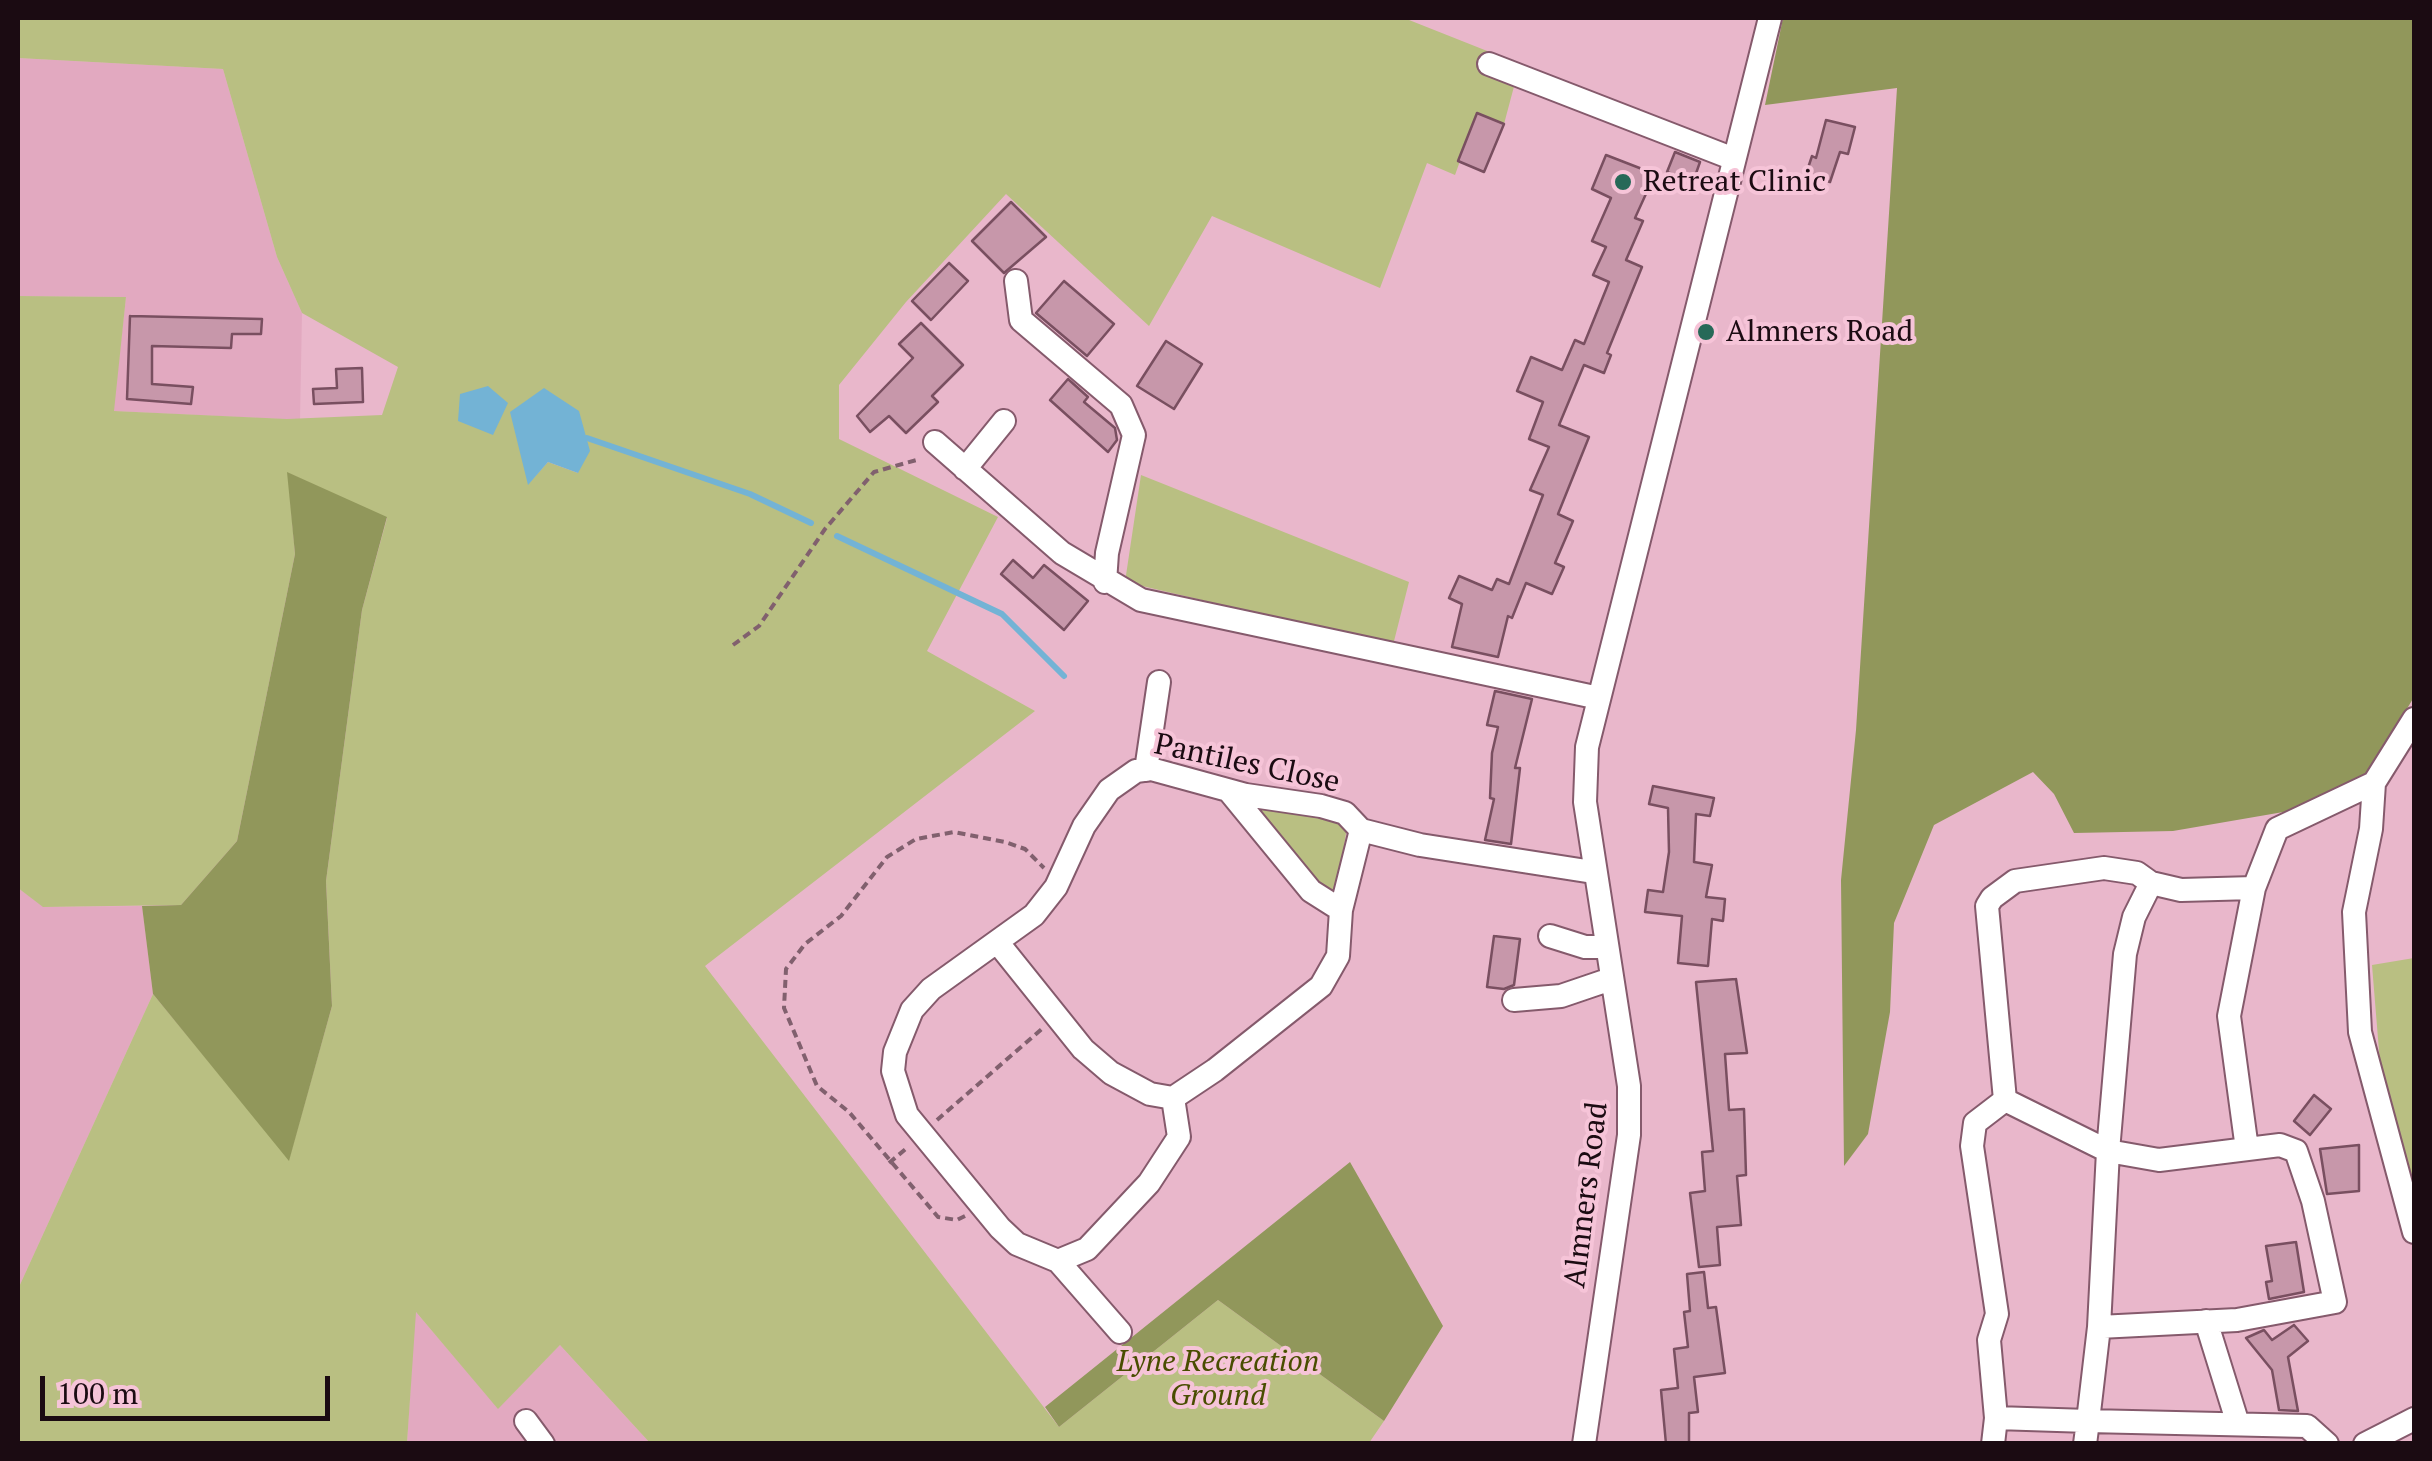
<!DOCTYPE html>
<html>
<head>
<meta charset="utf-8">
<style>
  body { margin:0 }
  #map { position:relative; width:2432px; height:1461px; overflow:hidden; background:#e9b7cb; font-family:"PT Serif",serif }
  canvas { display:block }
  .frame { position:absolute; inset:0; border:20px solid #1b0b12; pointer-events:none }
  .scale { position:absolute; left:40px; top:1376px; width:290px; height:45px; box-sizing:border-box; border:5px solid #1b0b12; border-top:0; padding-left:12px; font-size:30px; line-height:35px; white-space:nowrap; color:#1b0b12; -webkit-text-stroke:8px #f6c4d8; paint-order:stroke }
</style>
</head>
<body>
<div id="map">
<canvas width="2432" height="1461"></canvas>
<div class="frame"></div>
<div class="scale">100 m</div>
</div>
<script>
const c = document.querySelector('canvas').getContext('2d');
c.lineJoin = 'round';
function fillPath(path, color) { c.fillStyle = color; c.fill(path, 'evenodd'); }
const shape = rows => new Path2D(rows.map(r => 'M' + r).join(''));
function trace(path, color, width, dash) { c.strokeStyle = color; c.lineWidth = width; c.lineCap = dash ? 'butt' : 'round'; c.setLineDash(dash || []); c.stroke(path); }
function write(font, color, halo, rows, align = 'center') {
  c.font = font + ' "PT Serif",serif'; c.lineWidth = 8; c.setLineDash([]); c.textBaseline = 'middle'; c.strokeStyle = halo; c.fillStyle = color; for (const [text, x, y, turn = 0] of rows) {
    c.save(); c.translate(x, y); c.rotate((+turn || 0) * Math.PI / 180); c.textAlign = isNaN(turn) ? turn : align; if (halo) c.strokeText(text, 0, 0); c.fillText(text, 0, 0); c.restore();
  }
}
const built = shape([
  [18,58,223,69,277,257,302,313,300,420,113,411,126,297,18,296],
  [18,888,44,907,142,906,153,994,18,1289],
  [415,1311,498,1408,560,1345,650,1443,407,1444]
]);
const green = shape([
  [18,18,1404,18,1520,64,1504,124,1477,114,1455,175,1427,163,1380,288,1212,216,1149,326,1006,194,906,302,839,385,839,439,998,517,927,651,1035,711,705,966,1059,1427,1218,1300,1384,1421,1369,1443,650,1443,560,1345,498,1409,416,1312,407,1443,18,1443,18,1289,153,994,289,1159,332,1006,326,881,362,610,387,518,288,473,295,554,237,841,181,905,43,907,18,888,18,296,126,297,114,411,287,419,382,415,398,367,302,313,277,257,223,69,18,58],
  [579,411,578,473,548,462,528,484],
  [1141,475,1409,582,1393,645,1125,582],
  [1248,804,1332,815,1347,826,1339,882,1332,892,1327,893],
  [2414,958,2414,1227,2384,1112,2372,965]
]);
const forest = shape([
  [1783,18,2414,18,2414,697,2367,776,2295,810,2173,831,2074,833,2054,794,2033,772,1934,825,1894,923,1890,1012,1868,1134,1844,1166,1841,880,1856,730,1897,88,1765,105],
  [287,472,387,517,362,610,326,881,332,1006,289,1161,153,994,142,906,181,905,237,841,295,554],
  [1350,1162,1443,1326,1384,1421,1218,1300,1059,1427,1045,1407]
]);
const water = shape([
  [488,386,508,403,493,435,458,421,460,394],
  [544,388,579,411,590,451,578,473,548,462,528,485,510,412]
]);
const stream = shape([
  [587,438,750,494,811,523],
  [837,536,1002,614,1064,676]
]);
const building = shape([
  [1477,113,1504,124,1484,172,1458,161,1477,113],
  [1826,120,1855,127,1848,154,1840,152,1830,182,1806,174,1812,156,1816,158,1826,120],
  [1675,152,1700,162,1693,182,1667,172,1675,152],
  [1606,155,1655,174,1635,218,1643,221,1626,260,1642,267,1607,353,1611,355,1604,373,1584,365,1559,425,1589,437,1558,514,1573,521,1555,563,1564,567,1552,594,1526,583,1512,618,1508,616,1498,657,1452,647,1462,604,1449,598,1459,576,1492,590,1497,579,1509,584,1543,495,1530,490,1549,447,1529,439,1543,402,1517,391,1531,357,1562,370,1575,340,1584,344,1609,282,1593,275,1606,247,1592,241,1611,198,1592,189,1606,155],
  [1011,202,1046,237,1004,273,972,241,1011,202],
  [949,263,968,281,931,320,912,301,949,263],
  [1064,281,1114,324,1087,356,1036,313,1064,281],
  [130,316,262,319,261,334,232,334,231,348,152,346,152,384,193,387,191,404,127,399,130,316],
  [921,323,963,365,932,396,938,402,906,433,889,416,870,432,857,416,913,358,899,344,921,323],
  [1166,341,1202,364,1174,409,1137,386,1166,341],
  [362,368,363,402,314,404,313,389,337,388,336,369,362,368],
  [1068,379,1088,397,1084,402,1115,428,1117,440,1108,452,1050,400,1068,379],
  [1013,560,1033,578,1044,565,1088,601,1064,630,1001,574,1013,560],
  [1495,691,1532,699,1515,768,1520,768,1511,844,1485,840,1494,799,1490,798,1492,753,1498,727,1487,725,1495,691],
  [1653,786,1714,798,1710,816,1696,814,1694,862,1712,865,1706,897,1725,899,1723,921,1712,919,1708,966,1678,963,1682,916,1645,912,1648,890,1663,892,1669,852,1668,808,1649,804,1653,786],
  [1494,936,1520,939,1514,985,1504,989,1487,987,1494,936],
  [1736,979,1747,1053,1725,1054,1729,1110,1744,1109,1746,1175,1737,1176,1741,1225,1717,1227,1720,1265,1699,1267,1690,1193,1705,1191,1702,1152,1713,1151,1696,982,1736,979],
  [2314,1095,2331,1109,2310,1135,2294,1121,2314,1095],
  [2359,1145,2359,1191,2327,1194,2320,1149,2359,1145],
  [2296,1242,2304,1292,2269,1299,2266,1282,2272,1281,2266,1246,2296,1242],
  [1704,1272,1708,1308,1716,1307,1725,1373,1694,1377,1698,1412,1689,1413,1689,1444,1666,1444,1661,1390,1678,1388,1674,1349,1688,1347,1684,1312,1690,1311,1687,1274,1704,1272],
  [2294,1325,2308,1341,2288,1357,2298,1411,2279,1410,2272,1370,2246,1338,2264,1330,2272,1340,2294,1325]
]);
const path = shape([
  [733,645,759,626,825,529,874,472,920,459],
  [937,1120,1043,1028],
  [889,1163,908,1147],
  [965,1216,957,1220,938,1217,849,1112,817,1086,784,1008,786,969,805,944,841,916,887,857,916,839,954,832,1005,842,1025,849,1044,868]
]);
const minor = shape([
  [1489,64,1734,159],
  [1016,281,1021,320,1121,405,1134,435,1107,553,1105,582],
  [935,442,1062,553,1141,600,1599,698],
  [965,469,1004,421],
  [1146,770,1159,682],
  [2374,783,2371,829,2354,912,2360,1032,2414,1232],
  [1229,791,1311,891,1341,910],
  [1550,936,1585,947,1606,947],
  [998,943,1083,1049,1111,1073,1150,1094,1173,1098,1215,1070,1321,986,1338,956,1341,910,1361,830],
  [1514,1000,1561,996,1611,979],
  [1173,1098,1179,1137,1149,1183,1087,1249,1058,1261,1017,1244,1000,1228,907,1115,893,1071,895,1052,912,1010,931,989,1034,915,1056,887,1084,826,1109,790,1136,771,1151,769,1246,795,1321,806,1345,813,1361,830,1420,845,1593,872],
  [2005,1100,2108,1151,2099,1327,2088,1421,2307,1426,2327,1444],
  [2247,1149,2229,1016,2254,888],
  [1058,1261,1120,1332],
  [2206,1321,2238,1424],
  [2099,1327,2237,1320,2335,1302,2313,1201,2296,1151,2280,1145,2159,1160,2108,1151,2125,954,2134,917,2151,883],
  [1996,1418,2088,1421,2085,1444],
  [526,1421,543,1444],
  [1584,1444,1629,1135,1629,1086,1585,802,1587,747,1770,18],
  [1993,1444,1996,1418,1989,1340,1997,1314,1972,1146,1975,1123,2005,1100,1987,906,1992,898,2015,881,2104,868,2137,873,2151,883,2181,890,2254,888,2277,829,2374,783,2414,719],
  [2365,1444,2414,1419]
]);
const markers = [
  [1623,182,10,"#276958"],
  [1706,332,10,"#276958"]
];
const poiNames = [
  ["Retreat Clinic",1643,182],
  ["Almners Road",1726,332]
];
const streetNames = [
  ["Pantiles Close",1247,764,12],
  ["Almners Road",1587,1195,-83]
];
const parkNames = [
  ["Lyne Recreation",1218,1362],
  ["Ground",1218,1396]
];
fillPath(built, '#e2a9c0');
fillPath(green, '#b9bf82');
fillPath(forest, '#91975b');
fillPath(water, '#73b3d5');
trace(stream, '#73b3d5', 6);
fillPath(building, '#c797aa');
trace(building, '#794f60', 2.5);
trace(minor, '#855a6c', 26);
trace(path, '#81606e', 4, [8, 5]);
trace(minor, '#fff', 22);
for (const [x, y, r, color] of markers) { const dot = new Path2D(); dot.arc(x, y, r, 0, 2 * Math.PI); c.fillStyle = color; c.fill(dot); trace(dot, '#f6c4d8', 4); }
write('30px', '#1b0b12', '#f6c4d8', poiNames, 'left');
write('30px', '#1b0b12', '#f6c4d8', streetNames);
write('italic 30px', '#494d00', '#f6c4d8', parkNames);
</script>
</body>
</html>
